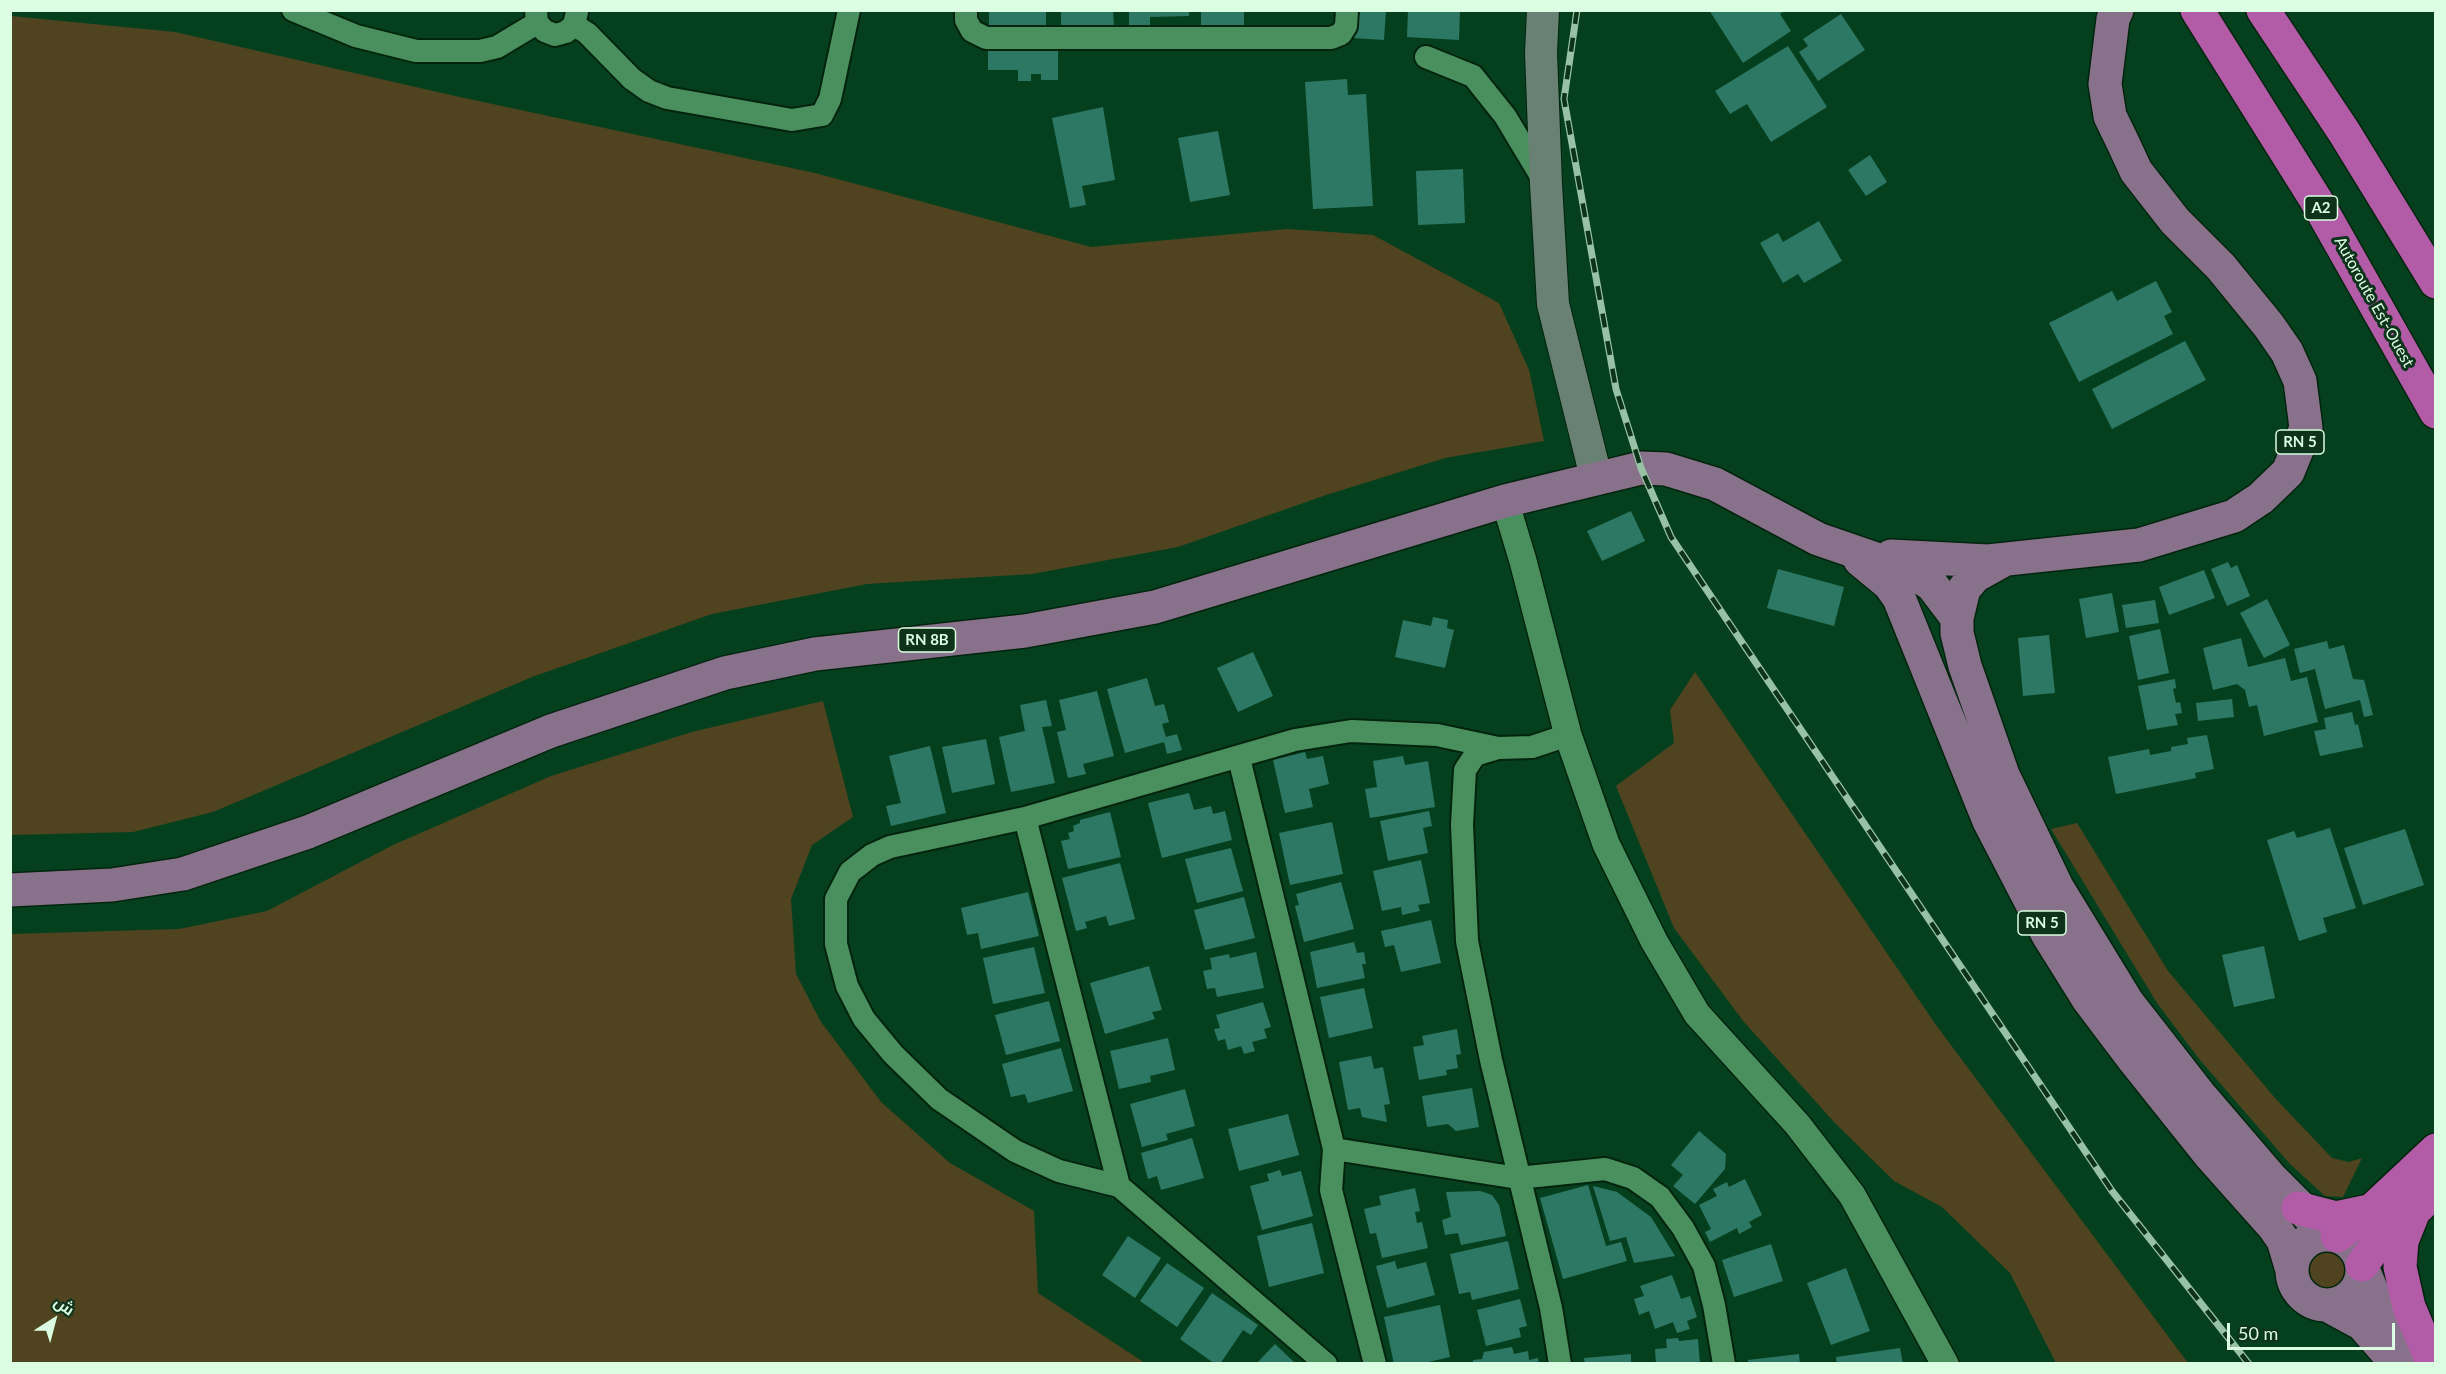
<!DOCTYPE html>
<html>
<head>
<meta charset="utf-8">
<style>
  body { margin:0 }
  #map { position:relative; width:2446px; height:1374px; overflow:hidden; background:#05401e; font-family:Lato,Cairo,sans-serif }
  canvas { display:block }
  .frame { position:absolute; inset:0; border:12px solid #dbfee3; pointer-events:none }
  .north { position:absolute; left:24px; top:1290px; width:60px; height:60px; -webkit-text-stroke:4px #0d331a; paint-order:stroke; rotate:36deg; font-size:16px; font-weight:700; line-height:24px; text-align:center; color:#dbfee3 }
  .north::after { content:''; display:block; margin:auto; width:21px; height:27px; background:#dbfee3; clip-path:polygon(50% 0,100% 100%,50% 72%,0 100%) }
  .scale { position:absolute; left:2227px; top:1323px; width:168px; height:27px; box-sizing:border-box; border:3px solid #dbfee3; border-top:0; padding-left:8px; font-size:18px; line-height:21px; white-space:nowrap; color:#dbfee3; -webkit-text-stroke:4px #0d331a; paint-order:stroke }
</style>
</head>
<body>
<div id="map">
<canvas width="2446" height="1374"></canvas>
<div class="frame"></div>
<div class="north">ش</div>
<div class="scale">50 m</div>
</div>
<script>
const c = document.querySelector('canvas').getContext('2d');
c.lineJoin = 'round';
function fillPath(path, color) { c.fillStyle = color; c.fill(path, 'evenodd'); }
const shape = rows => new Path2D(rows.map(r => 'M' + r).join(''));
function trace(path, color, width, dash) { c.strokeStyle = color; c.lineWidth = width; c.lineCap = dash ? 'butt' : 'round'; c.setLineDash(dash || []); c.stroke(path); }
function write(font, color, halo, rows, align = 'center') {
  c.font = font + ' Lato,sans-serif'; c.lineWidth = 6; c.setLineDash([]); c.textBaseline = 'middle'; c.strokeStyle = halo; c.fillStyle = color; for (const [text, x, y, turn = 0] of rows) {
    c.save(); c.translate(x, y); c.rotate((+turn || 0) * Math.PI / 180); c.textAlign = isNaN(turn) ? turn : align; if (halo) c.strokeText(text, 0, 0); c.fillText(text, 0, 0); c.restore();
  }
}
const green = shape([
  [11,16,175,32,455,96,815,173,1091,247,1288,229,1373,235,1499,303,1529,370,1544,441,1445,458,1326,495,1178,547,1032,574,867,584,712,614,532,677,213,812,133,832,11,835],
  [1695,672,1936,1025,2188,1363,2056,1363,2010,1273,1942,1207,1894,1181,1835,1123,1744,1022,1674,928,1616,786,1674,743,1670,710],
  [823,701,853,817,812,845,791,899,796,974,821,1022,881,1102,950,1163,1034,1211,1038,1293,1145,1363,11,1363,11,934,179,929,267,911,393,845,551,776,692,732],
  [2077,823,2168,971,2275,1098,2332,1158,2349,1162,2362,1158,2343,1197,2325,1196,2290,1164,2200,1060,2157,1003,2051,829],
  '2301 1270a26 26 0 1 1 52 0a26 26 0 1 1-52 0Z'
]);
const building = shape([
  [989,10,1046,10,1046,30,989,31],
  [1061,10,1113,10,1114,27,1061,28],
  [1129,10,1189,10,1189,16,1150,17,1150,27,1129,27],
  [1201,10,1244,10,1244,27,1201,27],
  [1354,10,1386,10,1384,40,1353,38],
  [1408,10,1460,10,1459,40,1407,37],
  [1709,10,1785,10,1780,14,1791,31,1743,63],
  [1841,14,1865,50,1818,81,1799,52,1808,46,1803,39],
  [988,44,1058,45,1058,80,1041,80,1041,74,1031,74,1031,81,1018,81,1018,70,988,70],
  [1788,46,1827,107,1771,142,1747,104,1730,114,1715,91],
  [1347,79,1348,95,1366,94,1373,206,1313,209,1305,82],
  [1103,107,1115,180,1082,186,1086,205,1070,208,1052,118],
  [1218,131,1230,195,1190,202,1178,138],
  [1870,155,1887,182,1866,196,1848,170],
  [1463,169,1465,223,1418,225,1416,171],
  [1819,221,1842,261,1804,283,1798,274,1783,283,1760,243,1778,233,1783,242],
  [2156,281,2172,312,2164,316,2173,334,2079,382,2049,323,2112,291,2117,301],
  [2185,341,2206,380,2112,429,2092,389],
  [1631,511,1645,541,1602,561,1587,531],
  [2228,562,2231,568,2237,565,2250,596,2227,606,2211,569],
  [1778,569,1844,587,1834,626,1767,608],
  [2204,570,2215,598,2169,615,2159,587],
  [2112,593,2119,632,2086,638,2079,599],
  [2267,599,2290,645,2264,658,2240,613],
  [2155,600,2159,623,2126,628,2122,605],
  [1433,617,1448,620,1447,628,1454,630,1445,668,1395,657,1403,620,1431,626],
  [2160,629,2169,673,2138,680,2129,636],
  [2049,635,2055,693,2023,696,2018,638],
  [2241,638,2248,667,2285,658,2291,681,2307,677,2318,722,2264,736,2257,705,2249,707,2245,690,2237,684,2213,690,2203,648],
  [2327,641,2329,649,2344,645,2353,679,2364,680,2373,715,2364,717,2360,700,2325,709,2315,669,2300,673,2294,649],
  [1253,652,1273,696,1238,712,1217,668],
  [1147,678,1155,706,1164,704,1169,722,1162,724,1166,737,1177,734,1182,750,1167,754,1164,742,1125,753,1107,689],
  [2175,679,2176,688,2173,689,2176,703,2180,702,2182,713,2175,714,2178,725,2147,730,2138,686],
  [1097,691,1114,756,1083,764,1086,774,1068,778,1057,732,1066,730,1059,700],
  [2232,699,2234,717,2198,721,2196,703],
  [1046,700,1052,726,1042,727,1055,783,1011,792,999,737,1025,731,1020,705],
  [2352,712,2355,725,2358,724,2363,747,2320,756,2314,731,2326,729,2324,718],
  [2207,735,2214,769,2195,773,2196,778,2116,794,2108,757,2149,749,2150,755,2171,751,2171,747,2188,744,2187,738],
  [986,739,995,784,952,793,942,747],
  [930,746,946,813,891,826,886,806,901,803,889,756],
  [1305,752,1307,759,1323,756,1329,784,1309,789,1313,807,1285,813,1273,760],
  [1403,756,1405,765,1428,761,1435,807,1370,818,1365,789,1377,787,1373,761],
  [1189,793,1194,810,1211,806,1213,814,1225,811,1232,840,1162,858,1148,803],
  [1429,811,1432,826,1423,828,1428,853,1388,861,1380,821],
  [1110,812,1121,857,1068,869,1061,841,1070,839,1068,833,1074,831,1073,826,1080,823,1080,820],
  [1332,822,1343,874,1290,885,1279,833],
  [2330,828,2356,908,2323,918,2327,932,2299,941,2267,840,2294,831,2297,838],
  [2405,829,2424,885,2363,905,2344,848],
  [1231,848,1243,891,1197,903,1185,859],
  [1421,860,1430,903,1418,905,1420,911,1402,915,1401,907,1382,911,1373,871],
  [1120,863,1135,919,1109,926,1106,916,1085,922,1087,928,1076,931,1062,878],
  [1341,882,1354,929,1304,942,1295,906,1299,905,1296,894],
  [1028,892,1039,936,981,949,978,933,967,935,961,908],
  [1244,897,1255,938,1205,950,1194,910],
  [1431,920,1441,963,1401,972,1394,945,1385,947,1381,931],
  [1354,942,1357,953,1364,952,1366,964,1362,964,1365,978,1317,988,1310,952],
  [2264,946,2275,998,2234,1007,2222,955],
  [1034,947,1045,993,993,1004,983,958],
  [1256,952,1264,988,1217,997,1215,988,1207,989,1203,971,1212,969,1210,958,1229,954,1230,958],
  [1149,966,1162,1010,1152,1012,1155,1019,1105,1034,1090,983],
  [1364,988,1373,1028,1329,1038,1320,997],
  [1049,1001,1060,1041,1006,1055,995,1015],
  [1263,1002,1271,1027,1264,1029,1267,1038,1252,1042,1255,1051,1244,1054,1241,1046,1228,1050,1225,1039,1218,1041,1214,1029,1220,1028,1216,1015],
  [1457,1029,1461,1054,1456,1055,1458,1068,1446,1070,1447,1075,1419,1080,1413,1047,1424,1045,1422,1036],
  [1168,1038,1175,1070,1150,1076,1151,1082,1119,1089,1110,1051],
  [1061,1048,1073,1091,1028,1103,1025,1094,1011,1097,1002,1064],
  [1371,1056,1374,1069,1383,1067,1390,1104,1384,1105,1387,1122,1362,1117,1360,1108,1348,1110,1339,1062],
  [1472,1088,1479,1127,1456,1131,1448,1124,1427,1127,1422,1096],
  [1185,1089,1195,1126,1166,1134,1168,1140,1142,1147,1130,1104],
  [1288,1114,1299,1155,1239,1171,1228,1129],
  [1699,1131,1726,1154,1725,1169,1695,1204,1673,1186,1683,1175,1671,1165],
  [1192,1138,1204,1178,1161,1190,1157,1176,1148,1179,1141,1153],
  [1280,1170,1282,1176,1301,1171,1313,1216,1262,1230,1250,1186,1269,1181,1267,1174],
  [1745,1179,1762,1215,1749,1222,1752,1227,1739,1234,1737,1228,1710,1242,1705,1232,1711,1229,1699,1205,1717,1196,1713,1189,1727,1182,1729,1187],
  [1588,1185,1606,1246,1621,1242,1627,1261,1563,1279,1540,1198],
  [1593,1186,1617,1192,1651,1217,1675,1256,1634,1263,1626,1237,1610,1241],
  [1415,1188,1420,1211,1415,1212,1417,1223,1422,1222,1428,1248,1382,1258,1376,1233,1370,1234,1364,1209,1381,1205,1379,1196],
  [1480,1191,1492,1195,1499,1205,1506,1236,1461,1245,1458,1233,1445,1235,1442,1220,1451,1217,1446,1192],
  [1312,1223,1324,1273,1269,1287,1257,1236],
  [1128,1236,1161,1258,1135,1298,1102,1275],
  [1508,1241,1519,1289,1472,1300,1470,1292,1459,1294,1450,1254],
  [1771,1244,1783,1281,1734,1297,1722,1260],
  [1395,1261,1397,1269,1426,1262,1435,1295,1387,1308,1376,1266],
  [1167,1263,1204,1288,1177,1327,1140,1301],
  [1846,1268,1870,1331,1831,1345,1807,1283],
  [1672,1275,1681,1299,1690,1296,1697,1317,1687,1321,1690,1329,1677,1333,1673,1322,1655,1329,1649,1311,1639,1315,1634,1299,1644,1296,1640,1286],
  [1212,1293,1258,1325,1251,1335,1243,1330,1220,1364,1215,1364,1180,1339],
  [1520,1299,1527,1326,1519,1328,1521,1337,1486,1346,1477,1310],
  [1440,1305,1450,1357,1420,1364,1394,1364,1384,1317],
  [1678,1338,1679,1341,1698,1339,1700,1364,1656,1364,1655,1349,1667,1348,1666,1339],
  [1275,1344,1296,1364,1256,1364],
  [1512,1347,1514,1354,1528,1351,1529,1360,1538,1358,1539,1364,1473,1364,1473,1360,1482,1359,1484,1352],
  [1900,1348,1903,1364,1837,1364,1836,1357],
  [1631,1354,1631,1364,1585,1364,1584,1358],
  [1799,1354,1800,1364,1748,1364,1748,1360]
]);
const minor = shape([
  [293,10,356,36,416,51,480,51,497,47,537,23],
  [536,10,537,23,545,31,555,35,566,32,574,25,577,12],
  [966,10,966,20,972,31,986,38,1331,38,1341,34,1346,26,1347,10],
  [574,25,587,33,632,79,649,91,667,98,792,120,822,115,830,99,849,10],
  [1426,57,1473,76,1505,116,1544,181],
  [1239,758,1334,1149,1331,1190,1375,1364],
  [1025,818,1119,1186,1326,1364],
  [1334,1149,1518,1178,1605,1169,1633,1178,1660,1197,1683,1228,1704,1266,1714,1305,1724,1364],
  [1119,1186,1059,1171,1015,1151,939,1099,893,1054,864,1019,847,986,836,944,836,899,850,872,872,855,890,847,1025,818,1295,740,1351,731,1437,735,1498,748],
  [1560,1364,1551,1308,1491,1060,1467,941,1462,825,1465,770,1475,755,1498,748,1532,747,1568,735]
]);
const tertiary = shape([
  [1505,501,1523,561,1568,735,1606,844,1654,941,1697,1014,1797,1124,1852,1195,1945,1364]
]);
const secondary = shape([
  [1543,10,1541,53,1546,184,1553,304,1596,477]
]);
const primary = shape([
  [1891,556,1988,561,2139,545,2234,516,2261,498,2288,472,2306,428,2300,381,2287,352,2269,326,2221,267,2175,221,2136,171,2124,145,2110,116,2105,84,2113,19,2117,10],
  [1860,560,1889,584,1899,598,1989,821,2048,935,2088,999,2134,1060,2209,1154,2274,1227,2283,1240,2292,1270],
  [2004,560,1975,576,1964,589,1957,618,1957,633,1965,666,2003,775,2057,887,2128,1003,2199,1094,2271,1178,2319,1226],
  [10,890,112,885,183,874,308,832,551,731,725,673,815,654,1025,631,1155,607,1505,501,1641,468,1666,469,1715,484,1818,539,1911,571,1932,585,1957,618],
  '2292 1270a35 35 0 1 1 70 0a35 35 0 1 1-70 0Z',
  [2362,1267,2378,1305,2428,1364],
  [2327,1305,2362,1324,2397,1364]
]);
const motorway = shape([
  [2197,10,2316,200,2436,412],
  [2263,10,2344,132,2436,282],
  [2298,1208,2336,1218,2369,1211],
  [2337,1236,2371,1211,2436,1150],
  [2362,1265,2377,1244,2412,1213],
  [2433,1364,2409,1307,2400,1267,2402,1241,2414,1211,2436,1190]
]);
const rail = shape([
  [1577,10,1564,99,1616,389,1641,468,1671,537,2112,1191,2249,1364]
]);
const shields = [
  [2321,208,33],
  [2300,442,48],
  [927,640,57],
  [2042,923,48]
];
const shieldNames = [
  ["A2",2321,208],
  ["RN 5",2300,442],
  ["RN 8B",927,640],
  ["RN 5",2042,923]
];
const streetNames = [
  ["Autoroute Est-Ouest",2374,302,61]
];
fillPath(green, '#504420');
fillPath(building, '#2c7864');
trace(minor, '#00240c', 26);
trace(tertiary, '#00240c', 30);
trace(secondary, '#00240c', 34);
trace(primary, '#00240c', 36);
trace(motorway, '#00240c', 36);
trace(minor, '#4a905f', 22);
trace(tertiary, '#4a905f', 27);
trace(secondary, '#698075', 32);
trace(primary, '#88718b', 33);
trace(motorway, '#b25ca8', 33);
trace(rail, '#98c2a5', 7);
trace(rail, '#0d331a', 4.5, [14]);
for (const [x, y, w] of shields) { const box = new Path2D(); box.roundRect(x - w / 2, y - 12, w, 24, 4.5); c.fillStyle = '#0d331a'; c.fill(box); trace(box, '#dbfee3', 1.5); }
write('bold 15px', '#dbfee3', null, shieldNames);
write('16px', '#dbfee3', '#0d331a', streetNames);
</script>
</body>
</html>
